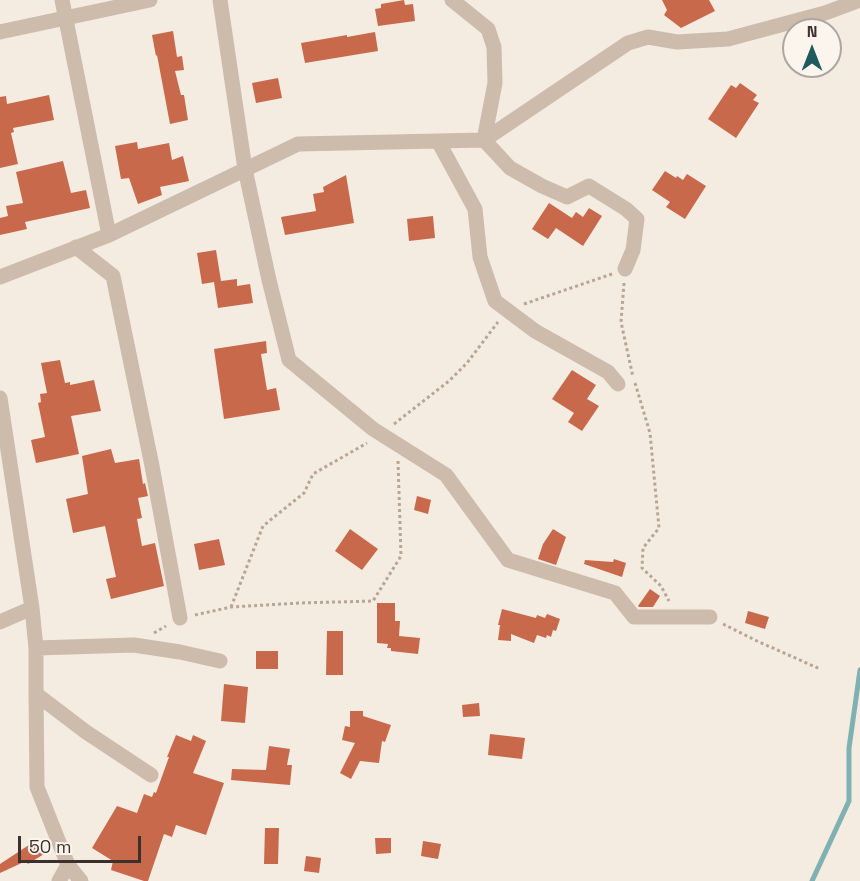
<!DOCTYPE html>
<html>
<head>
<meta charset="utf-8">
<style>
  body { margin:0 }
  #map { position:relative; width:860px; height:881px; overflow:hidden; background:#f4ebe1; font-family:"Space Grotesk",sans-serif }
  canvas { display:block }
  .north { position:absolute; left:782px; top:18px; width:60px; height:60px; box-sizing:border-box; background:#fbf5ee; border:2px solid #aea6a0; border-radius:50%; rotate:0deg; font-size:16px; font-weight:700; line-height:24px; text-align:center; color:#3b302b }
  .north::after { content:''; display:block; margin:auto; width:21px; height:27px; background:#1f5a5e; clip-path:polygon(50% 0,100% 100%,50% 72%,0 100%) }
  .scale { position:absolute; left:18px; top:836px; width:123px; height:27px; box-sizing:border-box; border:3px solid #3b302b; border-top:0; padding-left:8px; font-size:18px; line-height:21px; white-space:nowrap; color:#3b302b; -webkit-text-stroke:4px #fbf5ee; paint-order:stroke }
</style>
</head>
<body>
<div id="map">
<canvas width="860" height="881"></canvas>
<div class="north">N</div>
<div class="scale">50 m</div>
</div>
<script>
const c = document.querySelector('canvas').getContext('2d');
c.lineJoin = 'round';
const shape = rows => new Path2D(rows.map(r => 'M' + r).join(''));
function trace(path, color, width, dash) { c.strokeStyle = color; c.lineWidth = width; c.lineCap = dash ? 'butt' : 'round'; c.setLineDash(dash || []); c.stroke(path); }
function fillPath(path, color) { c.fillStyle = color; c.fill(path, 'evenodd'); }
const stream = shape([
  [812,881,849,801,849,748,860,670]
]);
const building = shape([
  [404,0,405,5,413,4,415,21,378,26,375,9,381,8,381,4],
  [662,0,709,0,715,11,681,28,664,15,667,10],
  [173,31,177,57,182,56,184,70,175,71,181,95,184,95,188,120,170,124,157,55,156,56,152,35],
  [375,32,378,51,305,63,301,43,347,35,347,37],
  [278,78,282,98,256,103,252,83],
  [740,83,757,95,753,100,759,103,736,138,708,119,731,85,736,88],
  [49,95,54,120,13,128,14,132,11,133,18,164,0,168,0,97,6,96,7,104],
  [137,142,138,149,169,143,172,160,183,156,189,181,160,187,162,195,138,204,129,178,121,179,115,146],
  [63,161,71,193,86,190,90,208,25,222,27,229,0,235,0,218,8,216,6,206,23,203,16,172],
  [665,171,676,178,677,176,683,180,687,174,706,186,685,219,666,207,670,202,652,190],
  [346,175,354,223,285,235,281,217,316,211,313,194,324,192,323,187],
  [549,203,572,218,576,212,583,217,589,208,602,216,583,246,556,228,548,239,532,229],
  [433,216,435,238,409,241,407,219],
  [216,250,221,281,237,279,237,286,250,284,253,303,218,308,214,282,202,284,197,253],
  [266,341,267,353,261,354,267,390,276,388,280,410,224,419,214,349],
  [60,360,65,383,70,382,70,385,94,380,101,411,71,416,79,454,36,463,31,440,45,437,38,403,41,402,40,394,47,393,41,363],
  [572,370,596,385,587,399,599,406,582,431,568,422,574,413,552,399],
  [111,449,115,463,139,459,143,484,145,483,148,496,138,498,142,518,137,519,142,546,155,543,164,586,111,599,106,579,116,577,105,526,73,533,66,499,88,494,82,456],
  [417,496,431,500,428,514,414,510],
  [350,529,378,549,362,570,335,551],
  [553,529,566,537,556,565,538,559,543,544],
  [219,539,225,565,199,570,194,544],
  [614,559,626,563,622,577,584,564,585,560,613,562],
  [650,589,660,596,653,607,639,607,638,606],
  [377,603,395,603,395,621,400,621,399,636,420,638,418,654,391,651,391,648,387,648,388,644,377,643],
  [502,609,536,618,537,615,545,618,547,614,560,619,556,631,553,630,551,637,547,635,546,638,537,635,534,643,511,634,511,641,498,640,500,625,498,625],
  [748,611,769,617,765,629,745,623],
  [327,631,343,631,343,675,326,675],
  [256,651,278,651,278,669,256,669],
  [224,684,248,687,245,723,221,721],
  [479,703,480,716,463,717,462,705],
  [350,711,363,711,363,716,391,725,385,742,382,741,379,763,360,761,351,779,340,773,355,743,342,740,345,726,350,727],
  [490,734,525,738,522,759,488,755],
  [176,735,191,741,193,735,206,741,193,773,224,783,206,835,176,825,172,837,164,834,148,881,144,881,111,870,113,861,92,848,117,806,137,813,144,794,152,797,154,792,156,793,169,757,167,757],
  [269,746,290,749,287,765,292,765,290,785,231,780,232,769,266,770],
  [265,828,279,828,278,864,264,864],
  [375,838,391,838,391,853,376,854],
  [35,841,44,854,28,864,26,861,0,873,0,864],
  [423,841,441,844,438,859,421,856],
  [306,856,321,858,319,873,304,871]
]);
const path = shape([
  [624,283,621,322,633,377],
  [524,304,612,274],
  [635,383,650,433,659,528,643,548,642,568,661,586,669,601],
  [394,424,449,381,467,363,498,322],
  [231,607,263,526,304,493,313,474,367,443],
  [195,615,231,607,300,603,373,601,401,556,398,461],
  [723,624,757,641,820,669],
  [154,633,166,626]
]);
const minor = shape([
  [62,0,109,235],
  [220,0,245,169,269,280,289,360,373,429,446,475,508,560,615,593,634,617,710,617],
  [452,0,488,29,494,47,495,83,484,140,510,168,542,186,567,197,589,186,626,209,637,219,633,250,625,269],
  [0,32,150,0],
  [438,141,475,209,480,257,495,301,535,331,608,372,618,384],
  [76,247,113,276,152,466,180,618],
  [0,277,109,235,298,144,484,140,628,43,648,37,677,42,728,39,825,13,860,0],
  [0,398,32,608,36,648,36,694],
  [0,622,32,608],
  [36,648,134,645,180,652,220,661],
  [59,881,68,865],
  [81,881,68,865,37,787,36,694,86,732,151,775]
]);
trace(stream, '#7fb0b2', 5);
fillPath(building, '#c8694b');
trace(path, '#b9a596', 3, [3, 3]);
trace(minor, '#cdbbac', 15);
</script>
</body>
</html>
